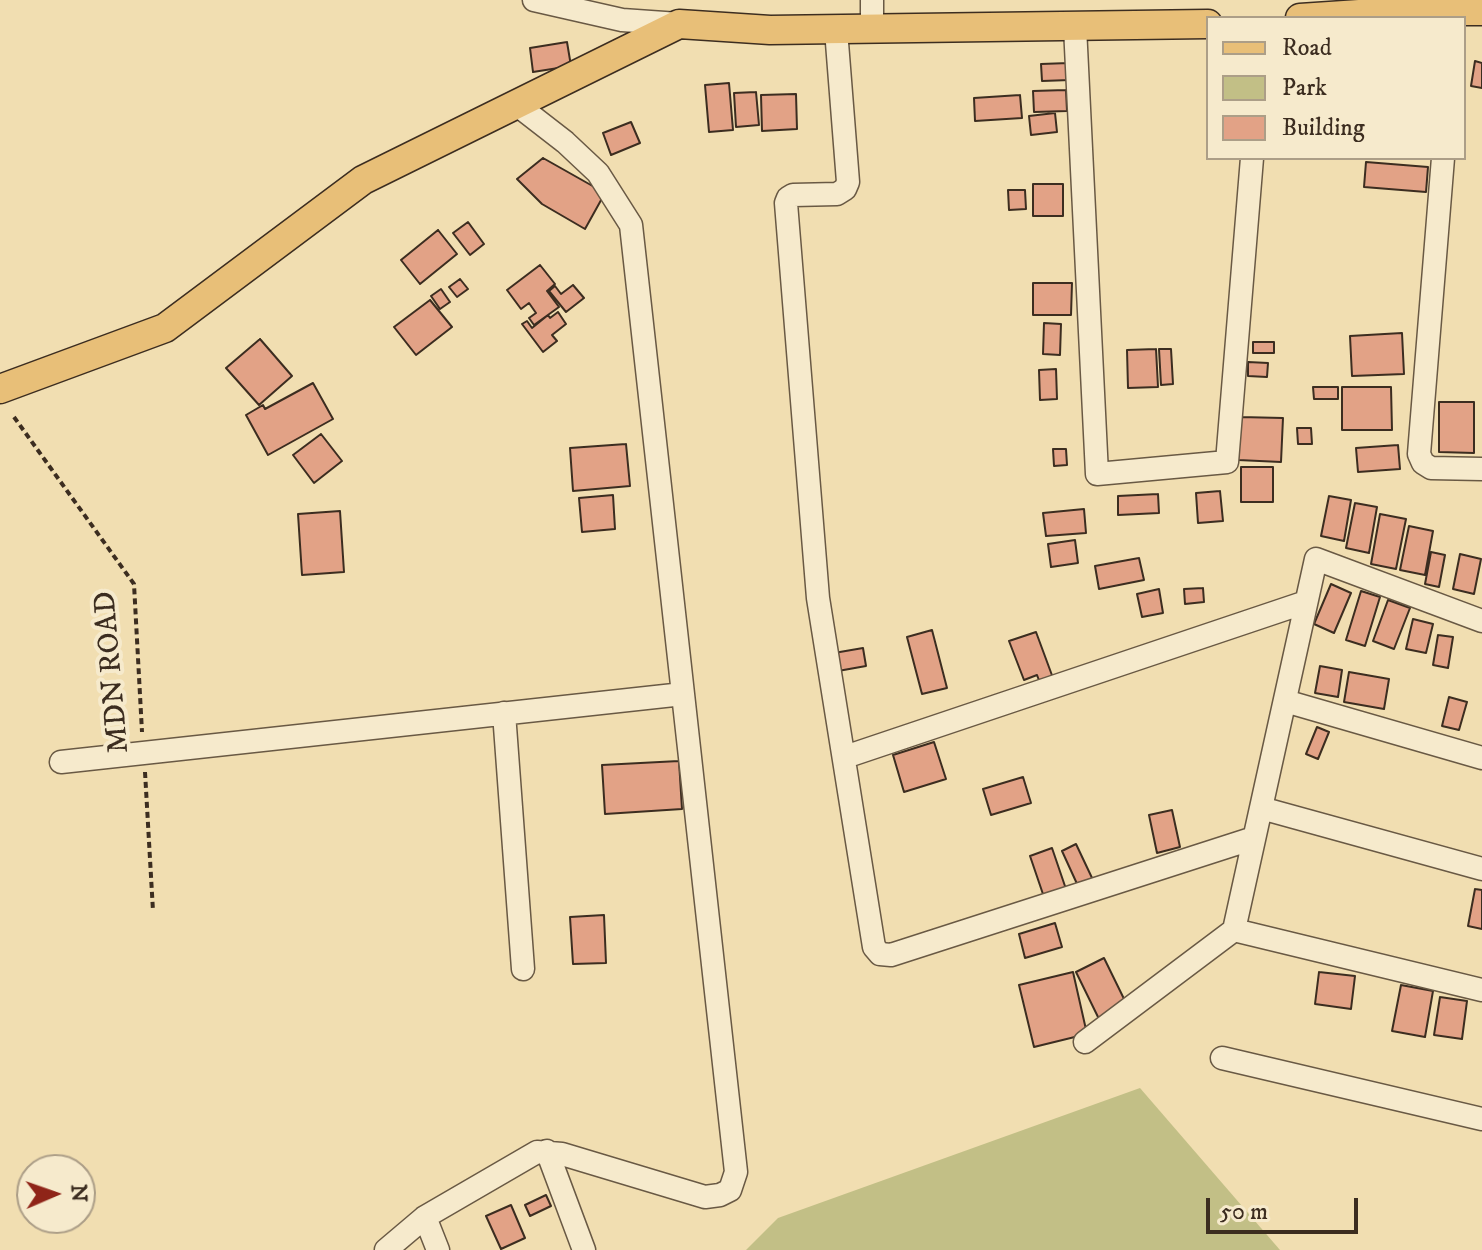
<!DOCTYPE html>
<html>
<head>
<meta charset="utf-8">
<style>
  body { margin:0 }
  #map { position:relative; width:1482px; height:1250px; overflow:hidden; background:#f1deb1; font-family:"IM FELL DW Pica",serif }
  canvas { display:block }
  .legend { position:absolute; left:1206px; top:16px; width:260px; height:144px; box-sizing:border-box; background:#f6eacc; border:2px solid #ac9e87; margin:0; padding:10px 14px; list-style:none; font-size:24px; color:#3c2d20 }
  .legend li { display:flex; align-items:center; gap:16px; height:40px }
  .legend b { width:40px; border:2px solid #ac9e87 }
  .north { position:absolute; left:16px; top:1154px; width:80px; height:80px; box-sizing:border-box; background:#f6eacc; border:2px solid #ac9e87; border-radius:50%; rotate:88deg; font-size:22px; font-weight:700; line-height:32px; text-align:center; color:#3c2d20 }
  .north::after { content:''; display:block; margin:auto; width:28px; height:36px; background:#8f2418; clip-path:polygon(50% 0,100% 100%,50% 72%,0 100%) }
  .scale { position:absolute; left:1206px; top:1198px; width:152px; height:36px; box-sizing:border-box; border:4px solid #3c2d20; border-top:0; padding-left:10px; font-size:24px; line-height:28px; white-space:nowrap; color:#3c2d20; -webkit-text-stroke:6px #f6eacc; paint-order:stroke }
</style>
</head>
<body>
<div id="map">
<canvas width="1482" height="1250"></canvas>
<ul class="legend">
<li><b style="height:10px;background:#e8bf78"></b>Road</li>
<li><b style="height:22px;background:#c2bf86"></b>Park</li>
<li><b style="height:22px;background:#e2a286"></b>Building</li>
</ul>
<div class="north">N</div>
<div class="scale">50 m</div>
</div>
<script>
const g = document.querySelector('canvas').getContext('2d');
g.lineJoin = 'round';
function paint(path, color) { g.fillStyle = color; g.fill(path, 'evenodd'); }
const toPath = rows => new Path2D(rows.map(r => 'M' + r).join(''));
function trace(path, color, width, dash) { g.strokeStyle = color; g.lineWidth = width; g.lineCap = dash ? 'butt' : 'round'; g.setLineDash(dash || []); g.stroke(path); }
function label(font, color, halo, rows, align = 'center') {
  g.font = font + ' "IM FELL DW Pica",serif'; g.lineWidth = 8; g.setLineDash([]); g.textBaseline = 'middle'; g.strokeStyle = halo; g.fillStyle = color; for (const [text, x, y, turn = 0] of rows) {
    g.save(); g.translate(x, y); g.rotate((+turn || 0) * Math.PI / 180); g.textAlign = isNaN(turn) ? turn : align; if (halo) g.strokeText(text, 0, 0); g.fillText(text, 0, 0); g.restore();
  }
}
paint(toPath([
  [1140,1088,1280,1250,746,1250,778,1218]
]), '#c2bf86');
const building = toPath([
  [567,42,571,66,533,72,530,48,567,42],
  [1475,61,1482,63,1482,88,1471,86,1475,61],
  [1069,63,1070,80,1042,81,1041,64,1069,63],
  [729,83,733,130,709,132,705,85,729,83],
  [1066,90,1067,111,1034,112,1033,91,1066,90],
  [756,92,759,125,736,127,734,93,756,92],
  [796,94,797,129,762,131,761,95,796,94],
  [1020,95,1022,118,975,121,974,98,1020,95],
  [1055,113,1057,132,1031,135,1029,116,1055,113],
  [631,122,640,143,611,155,603,133,631,122],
  [543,158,605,193,585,229,542,204,517,179,543,158],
  [1366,162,1428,167,1426,192,1364,187,1366,162],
  [1033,184,1063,184,1063,216,1033,216,1033,184],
  [1008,190,1025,190,1026,209,1009,210,1008,190],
  [468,222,484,244,470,255,453,233,468,222],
  [438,230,457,254,420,284,401,260,438,230],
  [540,265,555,284,547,291,559,307,534,325,529,318,536,313,529,303,521,309,507,290,540,265],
  [460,279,468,289,457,297,449,287,460,279],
  [1033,283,1072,283,1071,315,1033,315,1033,283],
  [573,285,584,298,566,312,549,291,555,286,561,294,573,285],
  [441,289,450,302,440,309,431,296,441,289],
  [430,300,452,327,416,355,394,327,430,300],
  [558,312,566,324,552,335,557,341,543,352,522,324,527,321,532,328,548,315,550,318,558,312],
  [1044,323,1061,324,1060,355,1043,354,1044,323],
  [1402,333,1404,374,1352,376,1350,336,1402,333],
  [260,339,292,376,259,405,226,368,260,339],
  [1253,342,1274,342,1274,353,1253,353,1253,342],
  [1156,349,1158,387,1128,388,1127,350,1156,349],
  [1159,349,1171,349,1173,384,1161,385,1159,349],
  [1248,362,1268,363,1267,377,1248,376,1248,362],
  [1056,369,1057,399,1040,400,1039,370,1056,369],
  [313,383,333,419,268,455,246,415,263,405,265,409,313,383],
  [1313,387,1338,387,1338,399,1314,399,1313,387],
  [1342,387,1391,387,1392,430,1342,430,1342,387],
  [1439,402,1474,402,1474,453,1439,452,1439,402],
  [1240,417,1283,418,1281,462,1238,460,1240,417],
  [1297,428,1311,428,1312,444,1298,444,1297,428],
  [321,434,342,461,314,483,293,455,321,434],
  [626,444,630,486,573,491,570,448,626,444],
  [1398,445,1400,469,1358,472,1356,448,1398,445],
  [1053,449,1066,449,1067,465,1054,466,1053,449],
  [1241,467,1273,467,1273,502,1241,502,1241,467],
  [1220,491,1223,521,1198,523,1196,493,1220,491],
  [1158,494,1159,513,1118,515,1118,496,1158,494],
  [613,495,615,529,582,532,579,498,613,495],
  [1329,496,1351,500,1344,541,1321,536,1329,496],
  [1355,503,1377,507,1369,553,1346,548,1355,503],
  [1084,509,1086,533,1046,536,1043,513,1084,509],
  [340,511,344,572,302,575,298,514,340,511],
  [1380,514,1406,519,1396,569,1371,564,1380,514],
  [1409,526,1433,531,1425,575,1400,570,1409,526],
  [1075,540,1078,563,1051,567,1048,544,1075,540],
  [1431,552,1445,555,1439,587,1425,584,1431,552],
  [1460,554,1481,559,1474,594,1453,589,1460,554],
  [1139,558,1144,580,1099,589,1095,566,1139,558],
  [1331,584,1351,593,1334,633,1314,624,1331,584],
  [1203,588,1204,602,1185,604,1184,589,1203,588],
  [1159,589,1163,613,1142,617,1137,594,1159,589],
  [1361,591,1380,597,1365,646,1346,640,1361,591],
  [1388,600,1410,608,1394,649,1373,641,1388,600],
  [1413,619,1433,624,1426,653,1406,649,1413,619],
  [932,630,947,688,922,694,907,637,932,630],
  [1036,632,1053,678,1040,683,1037,675,1024,680,1009,641,1036,632],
  [1438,635,1453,637,1448,668,1433,665,1438,635],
  [863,648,866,666,838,671,834,653,863,648],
  [1320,666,1342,670,1338,697,1315,693,1320,666],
  [1349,672,1389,679,1384,709,1344,702,1349,672],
  [1449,697,1467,702,1459,730,1442,726,1449,697],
  [1317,727,1329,732,1318,759,1306,754,1317,727],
  [934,742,946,779,904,792,893,755,934,742],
  [679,761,682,809,605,814,602,765,679,761],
  [1023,777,1031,803,991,815,983,789,1023,777],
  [1172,810,1180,847,1157,853,1149,815,1172,810],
  [1076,844,1093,880,1078,886,1062,851,1076,844],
  [1052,848,1067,892,1045,900,1030,856,1052,848],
  [1475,889,1482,890,1482,929,1468,926,1475,889],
  [604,915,606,963,573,964,570,917,604,915],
  [1055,923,1062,947,1025,958,1019,934,1055,923],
  [1104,958,1127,1005,1099,1019,1076,972,1104,958],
  [1073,972,1087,1034,1034,1047,1019,985,1073,972],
  [1319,972,1355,976,1351,1009,1315,1004,1319,972],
  [1401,985,1433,991,1425,1037,1392,1031,1401,985],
  [1440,997,1467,1001,1462,1039,1434,1035,1440,997],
  [546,1195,551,1206,530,1216,525,1205,546,1195],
  [511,1205,525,1238,501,1249,486,1216,511,1205]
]);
paint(building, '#e2a286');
trace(building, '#3c2d20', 2);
const minor = toPath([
  [534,0,622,20,679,24],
  [1075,27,1097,474,1227,462,1252,158],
  [836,30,848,182,845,189,837,194,793,195,788,198,786,203,818,598,874,947,880,954,891,955,1254,838],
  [872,30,872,0],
  [1443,158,1419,454,1423,463,1431,468,1482,469],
  [1482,621,1316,559,1234,930,1482,990],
  [1285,701,1482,758],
  [504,713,523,969],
  [845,757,1306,602],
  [61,762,683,694],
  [1261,808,1482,869],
  [1085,1042,1234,930],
  [1222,1058,1482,1119],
  [547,1151,584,1250],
  [425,1217,438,1250],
  [386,1250,425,1217,537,1152,562,1154,705,1197,720,1195,730,1190,736,1172,631,225,598,173,565,142,516,104]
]);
const major = toPath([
  [1300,18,1403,11,1482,11],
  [0,389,165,328,363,180,679,24,770,30,1208,24]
]);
trace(minor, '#695944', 25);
trace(major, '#3c2d20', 31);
trace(toPath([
  [14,417,134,584,142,732],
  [145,772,153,911]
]), '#3c2d20', 4, [6, 4]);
trace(minor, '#f6eacc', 22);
trace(major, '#e8bf78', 28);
label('30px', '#3c2d20', '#f6eacc', [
  ["MDN ROAD",114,672,-95]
]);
</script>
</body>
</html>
